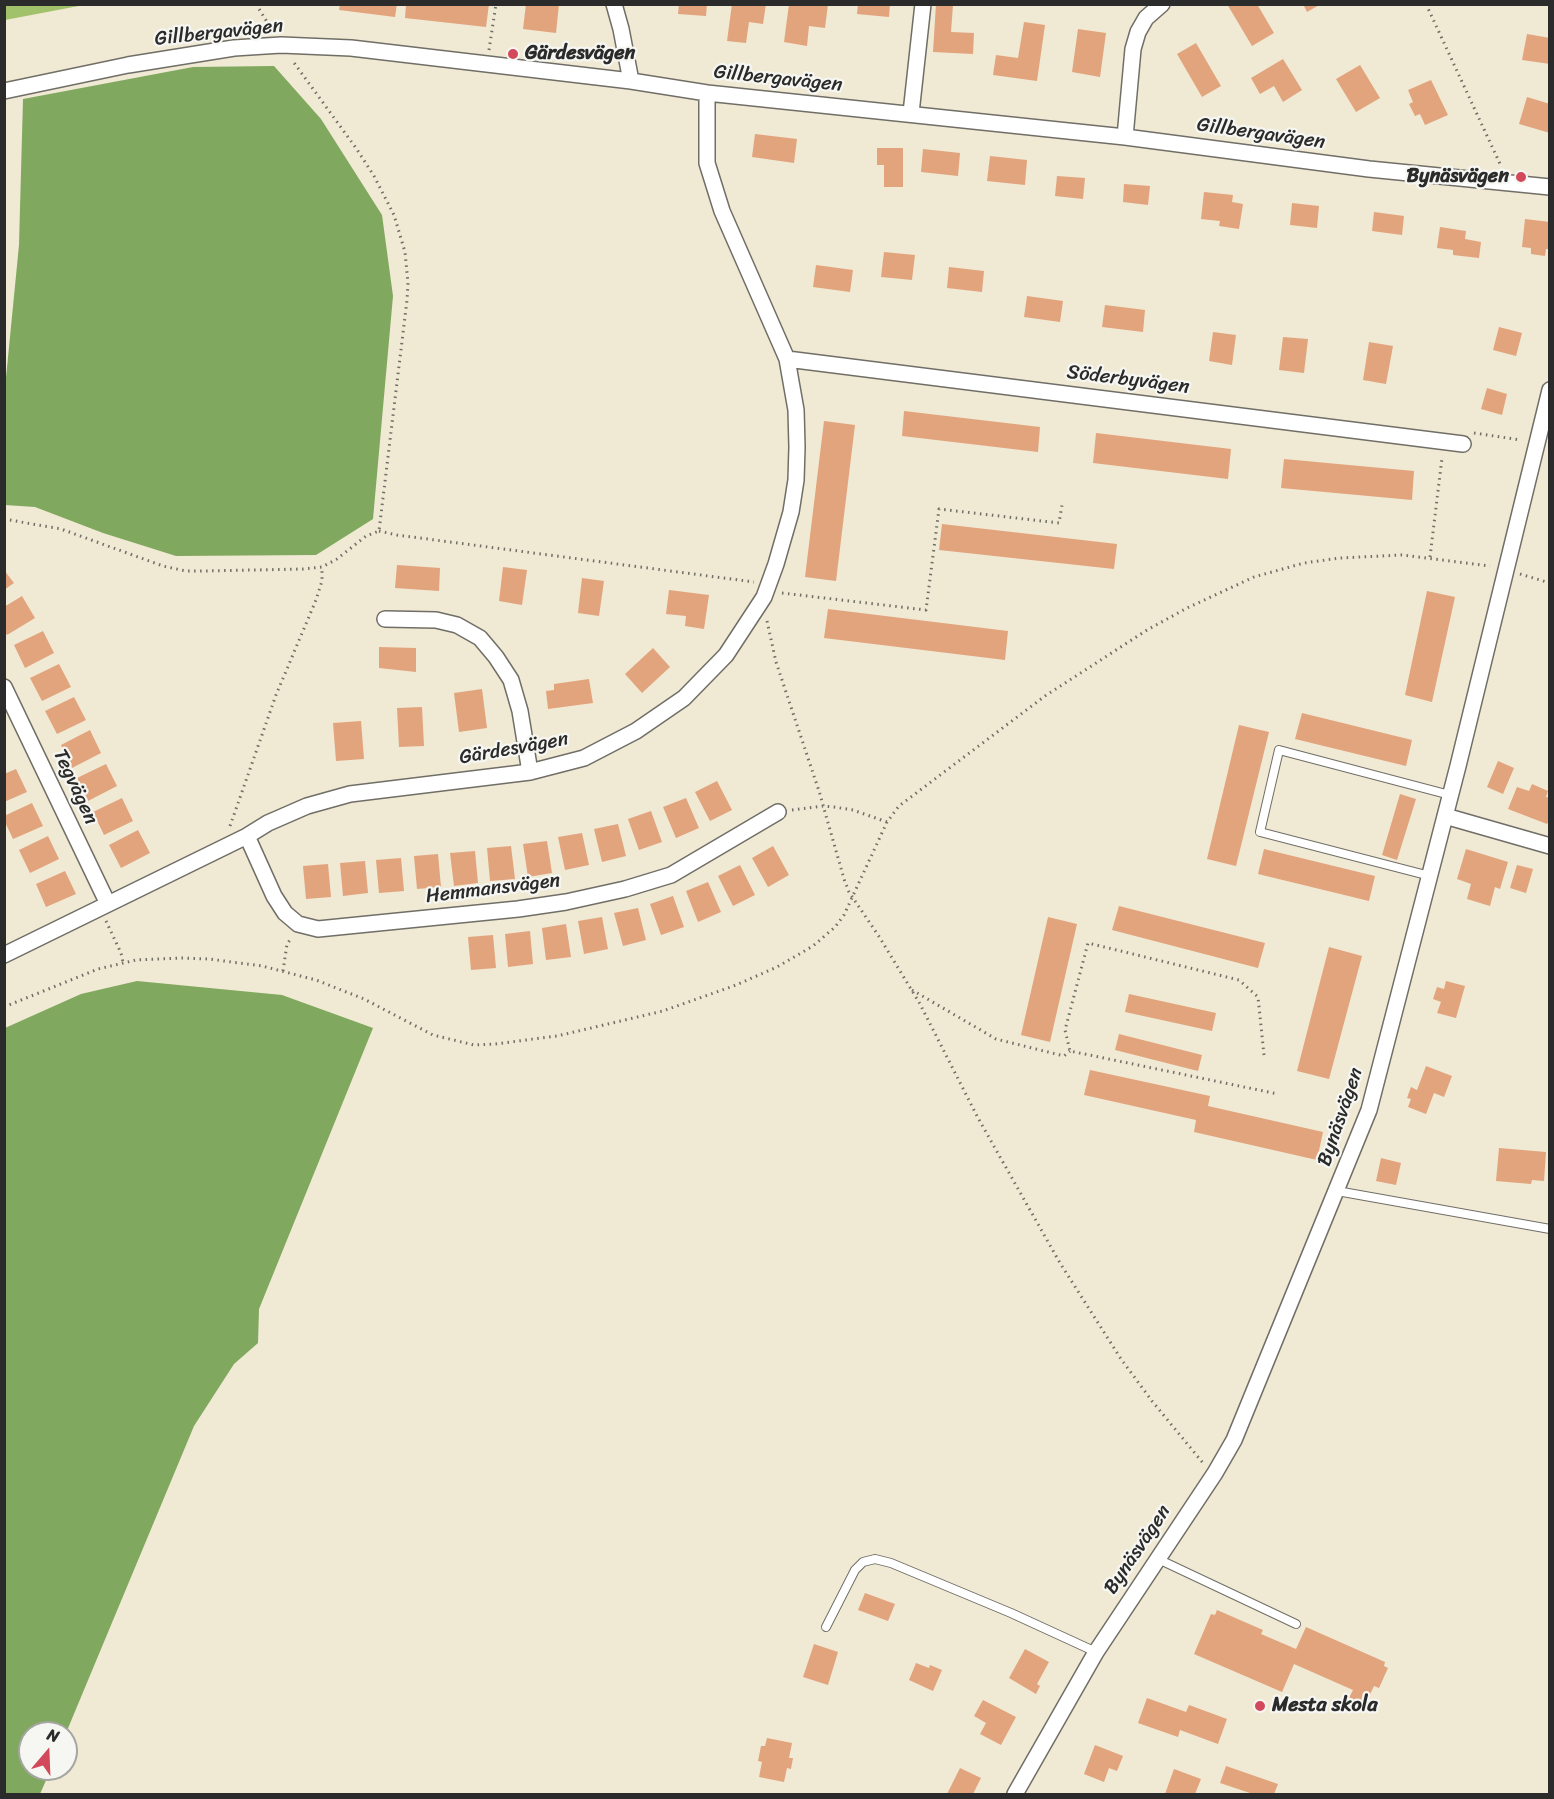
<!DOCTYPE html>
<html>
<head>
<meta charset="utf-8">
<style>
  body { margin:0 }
  #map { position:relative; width:1554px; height:1799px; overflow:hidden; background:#f0e9d4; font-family:Sriracha,sans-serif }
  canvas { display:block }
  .frame { position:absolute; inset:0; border:6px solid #2b2b2b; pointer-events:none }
  .north { position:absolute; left:18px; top:1721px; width:60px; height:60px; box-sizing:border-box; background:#f6f6f2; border:2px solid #a5a5a2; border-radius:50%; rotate:19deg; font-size:16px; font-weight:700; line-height:24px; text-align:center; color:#2b2b2b }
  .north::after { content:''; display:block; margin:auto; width:21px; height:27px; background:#d1495b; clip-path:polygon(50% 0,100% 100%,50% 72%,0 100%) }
</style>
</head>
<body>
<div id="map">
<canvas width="1554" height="1799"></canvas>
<div class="frame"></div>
<div class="north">N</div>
</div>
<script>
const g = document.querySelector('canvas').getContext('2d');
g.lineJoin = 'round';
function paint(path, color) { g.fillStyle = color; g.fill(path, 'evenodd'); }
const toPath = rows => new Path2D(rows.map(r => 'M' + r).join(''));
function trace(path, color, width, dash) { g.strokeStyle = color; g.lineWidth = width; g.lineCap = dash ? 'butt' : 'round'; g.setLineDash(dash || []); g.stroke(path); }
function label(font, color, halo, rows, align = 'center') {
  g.font = font + ' Sriracha,sans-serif'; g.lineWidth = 4.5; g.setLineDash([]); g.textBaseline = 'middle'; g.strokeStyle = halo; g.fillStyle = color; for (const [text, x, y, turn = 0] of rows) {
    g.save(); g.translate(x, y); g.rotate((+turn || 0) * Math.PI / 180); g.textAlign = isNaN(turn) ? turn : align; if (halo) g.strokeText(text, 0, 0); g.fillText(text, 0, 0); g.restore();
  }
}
paint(toPath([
  [5,4,84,4,84,5,5,20]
]), '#a1c26a');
paint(toPath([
  [274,66,321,119,382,215,393,296,373,519,316,555,176,556,103,533,35,507,5,505,4,398,19,245,23,99,193,67],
  [137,981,282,995,373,1028,259,1309,258,1343,234,1364,194,1426,66,1733,30,1733,30,1769,51,1769,40,1794,5,1794,5,1028,81,994]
]), '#80a85e');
paint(toPath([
  [340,4,397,4,395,17,339,10],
  [406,4,489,4,486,27,405,18],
  [526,4,559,4,556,33,523,29],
  [679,4,707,4,706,16,678,14],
  [732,4,766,4,763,24,749,22,746,43,727,41],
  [789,4,828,4,825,28,809,26,807,46,784,42],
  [858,4,890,4,889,17,857,14],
  [936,4,953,5,951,32,974,33,973,54,933,52],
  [1227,4,1257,4,1274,33,1252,46],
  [1303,4,1321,4,1307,12],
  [1024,22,1045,25,1037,81,993,75,996,55,1018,58],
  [1078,29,1106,33,1100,77,1072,72],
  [1527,34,1550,38,1550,64,1522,60],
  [1196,43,1221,86,1202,97,1177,54],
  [1283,59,1302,90,1283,102,1274,86,1260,94,1251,78],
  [1360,65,1380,98,1356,112,1336,79],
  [1431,80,1448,115,1425,125,1420,114,1415,116,1409,104,1413,102,1408,90],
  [1527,97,1550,104,1550,133,1519,124],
  [755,134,797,139,794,163,752,157],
  [877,148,903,148,903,187,884,187,884,165,877,165],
  [923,149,960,153,958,176,921,172],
  [990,156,1027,160,1025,185,987,181],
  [1057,176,1085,178,1083,199,1055,196],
  [1124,184,1150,186,1148,205,1123,202],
  [1204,192,1233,195,1232,202,1243,204,1239,229,1219,226,1220,221,1201,219],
  [1292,203,1319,206,1317,228,1290,225],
  [1374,212,1404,216,1402,235,1372,231],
  [1525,219,1550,222,1550,249,1546,249,1545,256,1531,254,1531,248,1522,247],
  [1440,227,1466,231,1465,239,1481,242,1479,258,1453,255,1453,250,1437,248],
  [884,252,915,255,912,280,881,277],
  [816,265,853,270,850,292,813,287],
  [949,267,984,271,982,292,947,288],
  [1027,296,1063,301,1060,322,1024,317],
  [1105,305,1145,310,1143,332,1102,327],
  [1499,327,1522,333,1516,356,1493,350],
  [1213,332,1236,335,1232,365,1209,361],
  [1283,337,1308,339,1304,373,1279,370],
  [1369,342,1393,346,1386,384,1363,380],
  [1487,388,1507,394,1502,415,1481,409],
  [904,411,1040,427,1038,452,902,436],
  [824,421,855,425,836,581,805,577],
  [1096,433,1231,449,1228,479,1093,463],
  [1284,459,1414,471,1412,500,1281,488],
  [942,524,1117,544,1114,569,939,550],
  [397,565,440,568,439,591,395,588],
  [503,567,527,570,522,605,499,601],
  [4,570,14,583,4,590],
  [582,578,604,581,599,616,578,613],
  [669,590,709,595,704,629,685,626,686,616,666,614],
  [1427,591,1455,597,1432,702,1405,695],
  [22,596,35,618,7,635,4,630,4,607],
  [828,609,1008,631,1005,660,824,638],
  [43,631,54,653,25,668,14,645],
  [379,647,416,648,416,672,379,668],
  [653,648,670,667,642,693,625,674],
  [59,664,71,687,42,701,30,678],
  [589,679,593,703,548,709,546,691,554,690,554,684],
  [482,689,487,728,459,732,454,693],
  [74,697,86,720,57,734,45,711],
  [422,707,424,746,399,747,397,708],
  [1302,713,1412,740,1406,766,1295,739],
  [361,721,364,759,336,761,333,723],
  [1239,725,1269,732,1236,866,1207,859],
  [90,730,101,753,72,768,61,745],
  [1498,761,1514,768,1503,794,1487,787],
  [106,764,117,786,88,801,77,778],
  [16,769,27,792,4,802,4,774],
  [717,781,732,810,710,821,695,792],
  [1532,784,1548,791,1546,797,1550,798,1550,819,1547,824,1508,809,1517,787,1529,791],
  [1400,794,1416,799,1397,860,1382,855],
  [122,798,133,821,104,835,93,812],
  [686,798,699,828,676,838,663,807],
  [32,803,43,826,13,839,4,820,4,816],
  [651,811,662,842,639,850,628,819],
  [618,824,626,856,602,862,594,829],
  [138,830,150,853,121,868,109,845],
  [582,833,589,865,565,870,558,837],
  [48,836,59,859,30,873,19,850],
  [547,841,552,873,528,877,523,844],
  [511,846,515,879,490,881,487,848],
  [773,846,789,875,768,887,752,858],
  [1264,849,1375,876,1369,901,1258,874],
  [1466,849,1508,862,1500,889,1495,887,1490,906,1467,899,1471,884,1457,879],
  [475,851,478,883,454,886,450,853],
  [438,854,441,887,417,889,414,856],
  [401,858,404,891,379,893,376,860],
  [365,861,368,893,343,896,340,863],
  [328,864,331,897,306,899,303,866],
  [740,865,755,895,733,906,718,876],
  [1517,865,1533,869,1526,893,1510,888],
  [65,871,76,894,46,907,36,884],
  [708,882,721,912,698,922,686,891],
  [673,896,684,927,661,935,650,904],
  [1119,906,1265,943,1258,968,1112,930],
  [638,908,646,940,623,946,614,913],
  [602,917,608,949,584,954,578,921],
  [1048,917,1077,924,1050,1042,1021,1035],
  [566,924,571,957,546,960,542,928],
  [530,931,533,964,508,967,505,934],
  [493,935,496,968,471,970,468,937],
  [1329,947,1362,956,1329,1079,1297,1071],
  [1446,981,1465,986,1456,1018,1437,1013,1441,1002,1433,999,1437,987,1444,989],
  [1129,994,1216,1013,1212,1031,1125,1012],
  [1119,1034,1202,1055,1198,1071,1115,1050],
  [1426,1066,1452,1076,1444,1097,1434,1093,1426,1114,1408,1107,1411,1099,1407,1098,1411,1087,1417,1090],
  [1090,1070,1210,1096,1208,1106,1323,1132,1317,1160,1194,1132,1196,1120,1084,1095],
  [1499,1148,1546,1152,1544,1181,1532,1180,1531,1184,1496,1181],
  [1381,1158,1401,1163,1396,1185,1376,1181],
  [865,1593,895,1604,888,1621,858,1610],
  [1217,1610,1263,1630,1261,1634,1296,1649,1306,1627,1385,1662,1384,1666,1388,1668,1379,1688,1374,1686,1363,1709,1347,1702,1353,1690,1294,1664,1282,1692,1194,1654,1211,1614,1215,1615],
  [814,1644,838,1652,828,1685,803,1677],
  [1025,1649,1049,1662,1037,1684,1040,1686,1036,1694,1009,1678],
  [916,1663,929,1668,930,1665,942,1670,933,1691,909,1680],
  [1147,1698,1186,1712,1189,1705,1227,1719,1218,1744,1180,1730,1178,1737,1138,1723],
  [983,1700,1016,1717,1001,1745,980,1734,986,1723,974,1716],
  [767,1738,792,1743,789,1758,793,1758,791,1769,787,1768,784,1782,759,1777,762,1762,758,1761,761,1746,765,1746],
  [1095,1745,1123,1756,1117,1771,1109,1768,1104,1782,1084,1774],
  [1226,1766,1278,1784,1274,1794,1253,1794,1220,1783],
  [960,1768,981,1778,973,1794,947,1794],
  [1174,1769,1201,1779,1195,1794,1165,1794]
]), '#e2a47d');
const service = toPath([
  [1430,876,1260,832,1279,750,1450,795],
  [1337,1191,1550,1229],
  [1158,1559,1296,1624],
  [826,1627,855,1570,863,1562,875,1559,891,1563,1011,1613,1096,1652]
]);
const minor = toPath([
  [614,4,621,29,631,81],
  [4,91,128,65,234,48,281,45,351,48,631,81,707,93,1125,137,1369,169,1550,187],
  [911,113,923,4],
  [1125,137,1133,49,1138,32,1146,18,1162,4],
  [787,359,1463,444],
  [385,619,436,620,457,625,480,638,496,657,511,680,520,711,530,772],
  [4,687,108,904],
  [1445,816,1550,846],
  [247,836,274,896,285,913,298,924,318,929,518,909,566,902,625,889,671,875,778,812],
  [4,955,247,836,268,823,307,806,350,794,530,772,584,758,636,731,684,698,726,655,764,597,776,564,791,512,796,480,797,447,796,410,787,359,722,211,707,163,707,93],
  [1015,1794,1096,1652,1215,1473,1234,1440,1369,1110,1458,766,1550,390]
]);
trace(service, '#706e66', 10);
trace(minor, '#706e66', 18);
trace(toPath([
  [256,4,272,30],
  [1426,4,1501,166],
  [489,50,496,4],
  [1474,433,1521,440],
  [4,519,61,529,163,566,186,571,205,571,303,569,322,567,337,559,366,536,379,531,407,300,408,283,405,252,394,215,374,176,356,148,292,60],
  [379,531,397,535,754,582],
  [1430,557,1442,458],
  [1520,574,1550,583],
  [782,593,926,610,939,509,1059,523,1062,505],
  [767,621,776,662,819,791,844,879,849,892,880,938,920,1004,978,1118,1060,1263,1121,1359,1152,1401,1203,1463],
  [792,810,823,806,834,807,853,810,887,822],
  [230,826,276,695,316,600,322,581,322,567],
  [106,921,121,953,123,962],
  [283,971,287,944,292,937],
  [912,990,996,1039,1064,1056,1070,1051],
  [4,1007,98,969,136,960,183,958,209,959,262,966,316,980,364,999,433,1035,474,1045,495,1044,557,1036,663,1011,736,985,777,967,813,946,835,927,844,915,887,822,899,806,1045,696,1147,630,1187,608,1254,577,1304,563,1340,558,1402,555,1490,566],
  [1264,1055,1258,997,1239,980,1088,943,1065,1030,1070,1051,1278,1094]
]), '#706e66', 3, [1.5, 4.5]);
trace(service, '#fff', 8);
trace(minor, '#fff', 15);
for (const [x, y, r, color] of [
  [513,54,6,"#d1495b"],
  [1521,177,6,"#d1495b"],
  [1260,1706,6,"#d1495b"]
]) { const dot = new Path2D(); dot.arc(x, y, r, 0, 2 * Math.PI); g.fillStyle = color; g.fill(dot); trace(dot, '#f6f6f2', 2); }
label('20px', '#2b2b2b', '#f6f6f2', [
  ["Gillbergavägen",219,33,-6],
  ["Gillbergavägen",778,79,6],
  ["Gillbergavägen",1261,134,8],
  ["Söderbyvägen",1128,380,7],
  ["Gärdesvägen",514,749,-10],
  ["Tegvägen",75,787,65],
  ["Hemmansvägen",493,889,-7],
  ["Bynäsvägen",1341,1117,-71],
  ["Bynäsvägen",1138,1550,-56]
]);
label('bold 20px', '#2b2b2b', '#f6f6f2', [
  ["Gärdesvägen",525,54],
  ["Bynäsvägen",1509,177,"right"],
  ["Mesta skola",1272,1706]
], 'left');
</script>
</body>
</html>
